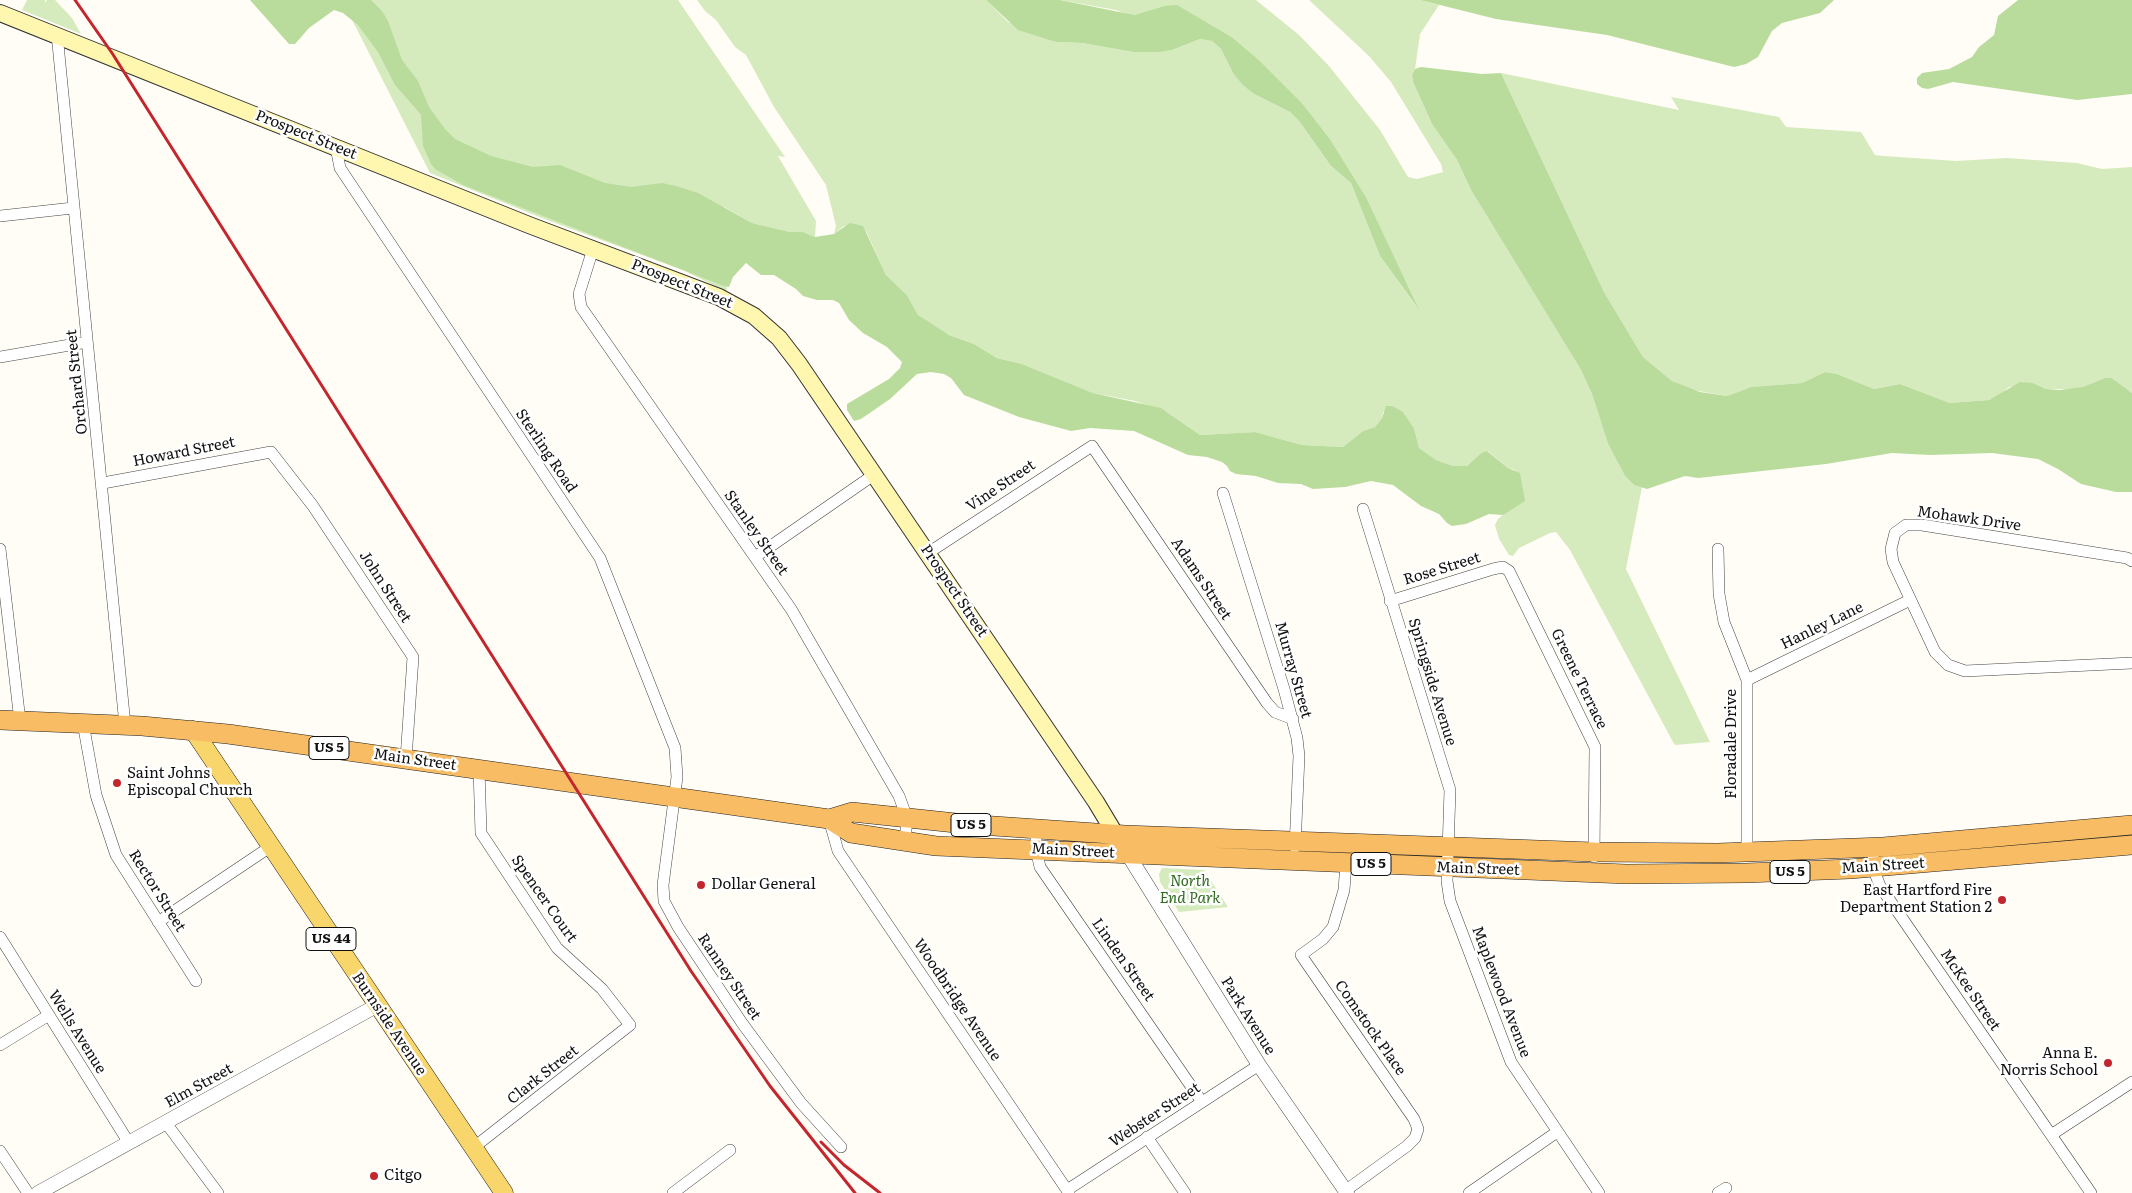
<!DOCTYPE html>
<html>
<head>
<meta charset="utf-8">
<style>
  body { margin:0 }
  canvas { display:block; background:#fffdf5 }
</style>
</head>
<body>
<canvas width="2132" height="1193"></canvas>
<script>
const g = document.querySelector('canvas').getContext('2d');
g.lineJoin = 'round';
function paint(path, color) { g.fillStyle = color; g.fill(path, 'evenodd'); }
const toPath = rows => new Path2D(rows.map(r => 'M' + r).join(''));
function trace(path, color, width, dash) { g.strokeStyle = color; g.lineWidth = width; g.lineCap = dash ? 'butt' : 'round'; g.setLineDash(dash || []); g.stroke(path); }
function label(font, color, halo, rows, align = 'center') {
  g.font = font + ' Literata,serif'; g.lineWidth = 5; g.setLineDash([]); g.textBaseline = 'middle'; g.strokeStyle = halo; g.fillStyle = color; for (const [text, x, y, turn = 0] of rows) {
    g.save(); g.translate(x, y); g.rotate((+turn || 0) * Math.PI / 180); g.textAlign = isNaN(turn) ? turn : align; if (halo) g.strokeText(text, 0, 0); g.fillText(text, 0, 0); g.restore();
  }
}
paint(toPath([
  [27,0,45,0,45,3,47,0,55,0,72,18,81,34,22,10],
  [342,0,678,0,785,157,778,156,816,221,815,237,803,232,790,232,752,223,724,207,727,292,683,270,547,220,430,173],
  [697,0,986,0,1008,22,1056,42,1082,43,1133,52,1172,50,1200,39,1212,41,1221,49,1233,73,1254,94,1290,112,1299,121,1331,166,1351,183,1380,256,1417,308,1366,197,1330,139,1302,103,1259,60,1233,38,1164,6,1134,15,1128,15,1116,10,1060,0,1256,0,1299,35,1329,66,1380,130,1408,177,1417,179,1443,172,1441,164,1391,82,1369,56,1309,0,1420,0,1439,5,1420,34,1415,69,1412,75,1413,82,1432,124,1457,160,1471,190,1581,370,1592,394,1608,444,1625,476,1634,485,1642,487,1626,569,1710,742,1675,745,1673,742,1570,550,1556,532,1550,533,1519,548,1513,556,1509,555,1499,539,1495,525,1498,519,1512,507,1524,501,1515,470,1508,468,1488,451,1481,453,1467,466,1453,466,1436,460,1419,448,1414,428,1403,412,1383,412,1382,418,1375,427,1363,431,1343,447,1302,445,1255,432,1200,435,1167,412,1135,401,1093,393,1022,364,997,358,974,344,949,335,935,327,918,315,907,295,886,275,866,231,844,226,834,234,836,226,826,185,774,107,746,55,735,47,716,20,705,11],
  [1501,73,1679,110,1671,97,1779,117,1786,127,1861,132,1875,155,1884,156,1956,161,2007,158,2077,163,2102,169,2132,167,2132,393,2112,378,2105,378,2076,389,2046,389,2033,383,2009,387,2000,395,1989,400,1950,403,1900,384,1874,389,1837,374,1825,372,1802,383,1751,387,1727,396,1687,389,1672,381,1643,357,1604,292],
  [1162,868,1204,870,1228,907,1179,912,1160,882,1159,874]
]), '#d5ebbd');
paint(toPath([
  [250,0,371,0,382,11,388,21,402,60,418,81,429,107,445,129,455,139,491,156,533,167,560,165,605,183,631,187,662,183,676,186,698,193,752,223,790,232,803,232,815,237,834,234,850,223,863,226,886,275,907,295,918,315,949,335,974,344,997,358,1022,364,1093,393,1161,408,1200,435,1255,432,1302,445,1343,447,1363,431,1375,427,1382,418,1386,406,1392,406,1403,412,1414,428,1419,448,1436,460,1453,466,1467,466,1481,453,1487,451,1508,468,1520,473,1525,501,1503,515,1489,514,1466,524,1452,526,1447,523,1439,514,1421,506,1393,485,1371,481,1345,487,1313,489,1301,484,1278,483,1256,476,1236,474,1230,471,1227,466,1222,462,1207,457,1188,455,1134,431,1090,428,1071,431,1019,417,964,395,951,378,944,374,931,372,917,374,890,399,861,419,854,421,847,410,847,404,889,379,900,368,902,362,887,347,863,333,849,320,839,303,833,300,817,300,803,296,796,289,774,275,761,275,746,263,733,277,729,287,724,286,463,185,435,169,431,164,423,146,421,115,417,110,395,85,378,52,358,25,343,13,334,10,309,28,295,44,289,44],
  [986,0,1060,0,1134,15,1164,6,1177,5,1233,38,1259,60,1302,103,1330,139,1366,197,1419,310,1380,256,1351,183,1331,166,1299,121,1290,112,1254,94,1243,85,1233,73,1221,49,1212,41,1200,39,1172,50,1159,52,1133,52,1082,43,1056,42,1018,30],
  [1420,0,1834,0,1820,13,1782,23,1772,31,1758,57,1746,64,1734,67,1607,35,1496,19],
  [2018,0,2132,0,2132,94,2077,100,1953,82,1928,89,1922,88,1917,84,1917,78,1922,73,1949,69,1972,57,1979,47,1994,35,1998,16],
  [1421,67,1482,74,1501,73,1604,292,1643,357,1672,381,1700,392,1727,396,1751,387,1802,383,1825,372,1837,374,1874,389,1900,384,1950,403,1989,400,2020,382,2033,383,2046,389,2060,390,2082,387,2105,378,2112,378,2132,393,2132,492,2116,492,2081,484,2058,469,2038,459,1992,453,1930,455,1892,453,1826,464,1698,478,1685,476,1647,489,1634,485,1625,476,1608,444,1592,394,1581,370,1471,190,1457,160,1432,124,1413,82,1412,75,1415,69]
]), '#b9dc9c');
const minor = toPath([
  [57,34,125,725],
  [336,147,340,168,600,558,675,748,677,777,663,885,664,901,678,927,742,1023,801,1103,841,1147],
  [0,216,73,208],
  [593,249,579,294,581,307,791,609,899,796,907,818,905,842],
  [0,357,87,342],
  [103,483,271,452,313,506,413,657,406,759],
  [1223,493,1284,689,1297,738,1299,756,1295,847],
  [1363,509,1450,790,1447,881,1450,901,1511,1062,1599,1193],
  [0,549,20,721],
  [1718,549,1719,594,1724,622,1747,680,1747,853],
  [928,553,1092,446,1267,703,1275,712,1293,719],
  [755,557,875,474],
  [2132,561,2127,558,1922,525,1906,525,1895,533,1891,549,1893,562,1935,652,1948,665,1965,671,2132,663],
  [1390,601,1493,569,1503,567,1509,571,1595,747,1594,857],
  [1747,680,1910,600],
  [83,723,96,795,116,855,196,981],
  [829,819,838,851,1069,1193],
  [1036,829,1036,849,1040,867,1202,1102],
  [1872,847,1875,873,1880,886,2091,1193],
  [158,922,270,847],
  [0,937,129,1143],
  [0,1045,49,1015],
  [166,1123,218,1193],
  [2051,1135,2132,1082],
  [1147,1137,1185,1193],
  [473,1148,630,1025,602,989,557,948,481,833,479,769],
  [0,1151,28,1193],
  [1067,1190,1259,1065],
  [1345,1191,1407,1146,1415,1138,1418,1129,1414,1119,1301,955,1323,939,1333,927,1344,890,1346,863],
  [673,1193,730,1150],
  [1469,1193,1557,1132],
  [1718,1193,1726,1188]
]);
const tertiary = toPath([
  [1127,853,1259,1065,1347,1193],
  [38,1193,376,1006]
]);
const secondary = toPath([
  [0,13,529,225,719,297,754,316,779,338,799,364,1096,802,1120,842]
]);
const primary = toPath([
  [193,730,504,1193]
]);
const trunk = toPath([
  [0,720,142,726,228,734,829,819,852,812,965,824,1125,835,1594,852,1718,853,1883,847,2132,825],
  [829,819,851,833,936,846,1626,874,1746,873,1850,869,2132,845]
]);
trace(minor, '#444', 12);
trace(tertiary, '#444', 15);
trace(secondary, '#333', 18);
trace(primary, '#222', 19);
trace(trunk, '#222', 20);
trace(minor, '#fff', 11);
trace(tertiary, '#fff', 14);
trace(secondary, '#fff6b0', 16);
trace(primary, '#f9d66b', 18);
trace(trunk, '#f7bc64', 19);
trace(toPath([
  [75,0,112,53,691,971,770,1086,855,1193],
  [821,1142,844,1165,880,1193]
]), '#c4262e', 3);
for (const [x, y, r, color] of [
  [117,783,5,"#c4262e"],
  [701,885,5,"#c4262e"],
  [2002,900,5,"#c4262e"],
  [2108,1063,5,"#c4262e"],
  [374,1176,5,"#c4262e"]
]) { const dot = new Path2D(); dot.arc(x, y, r, 0, 2 * Math.PI); g.fillStyle = color; g.fill(dot); trace(dot, '#fff', 2); }
for (const [x, y, w] of [
  [329,748,40],
  [971,825,40],
  [1371,864,40],
  [1790,872,40],
  [331,939,50]
]) { const box = new Path2D(); box.roundRect(x - w / 2, y - 11.5, w, 23, 4); g.fillStyle = '#fff'; g.fill(box); trace(box, '#111', 1); }
label('bold 14px', '#111', null, [
  ["US 5",329,748],
  ["US 5",971,825],
  ["US 5",1371,864],
  ["US 5",1790,872],
  ["US 44",331,939]
]);
label('15px', '#111', '#fff', [
  ["Prospect Street",306,135,22],
  ["Prospect Street",682,284,22],
  ["Orchard Street",77,382,-96],
  ["Sterling Road",546,451,56],
  ["Howard Street",184,452,-11],
  ["Vine Street",1001,486,-34],
  ["Mohawk Drive",1969,519,8],
  ["Stanley Street",756,533,55],
  ["Rose Street",1442,569,-17],
  ["Adams Street",1201,579,56],
  ["John Street",385,587,57],
  ["Prospect Street",954,591,56],
  ["Hanley Lane",1822,626,-26],
  ["Murray Street",1293,670,74],
  ["Greene Terrace",1579,679,64],
  ["Springside Avenue",1432,682,73],
  ["Floradale Drive",1732,744,-90],
  ["Main Street",415,760,8],
  ["Main Street",1073,851,3],
  ["Main Street",1883,866,-4],
  ["Main Street",1478,869,2],
  ["Rector Street",157,891,58],
  ["Spencer Court",544,899,55],
  ["Linden Street",1123,960,55],
  ["Ranney Street",729,977,56],
  ["McKee Street",1970,990,56],
  ["Maplewood Avenue",1501,992,69],
  ["Woodbridge Avenue",957,1000,56],
  ["Park Avenue",1248,1016,58],
  ["Burnside Avenue",389,1024,56],
  ["Comstock Place",1370,1028,55],
  ["Wells Avenue",77,1032,58],
  ["Clark Street",543,1075,-38],
  ["Elm Street",199,1086,-29],
  ["Webster Street",1155,1115,-33]
]);
label('15px', '#111', '#fff', [
  ["Saint Johns",127,774],
  ["Episcopal Church",127,791],
  ["Dollar General",711,885],
  ["East Hartford Fire",1992,891,"right"],
  ["Department Station 2",1992,908,"right"],
  ["Anna E.",2098,1054,"right"],
  ["Norris School",2098,1071,"right"],
  ["Citgo",384,1176]
], 'left');
label('italic 15px', '#2f6b1f', '#fff', [
  ["North",1190,882],
  ["End Park",1190,899]
]);
</script>
</body>
</html>
